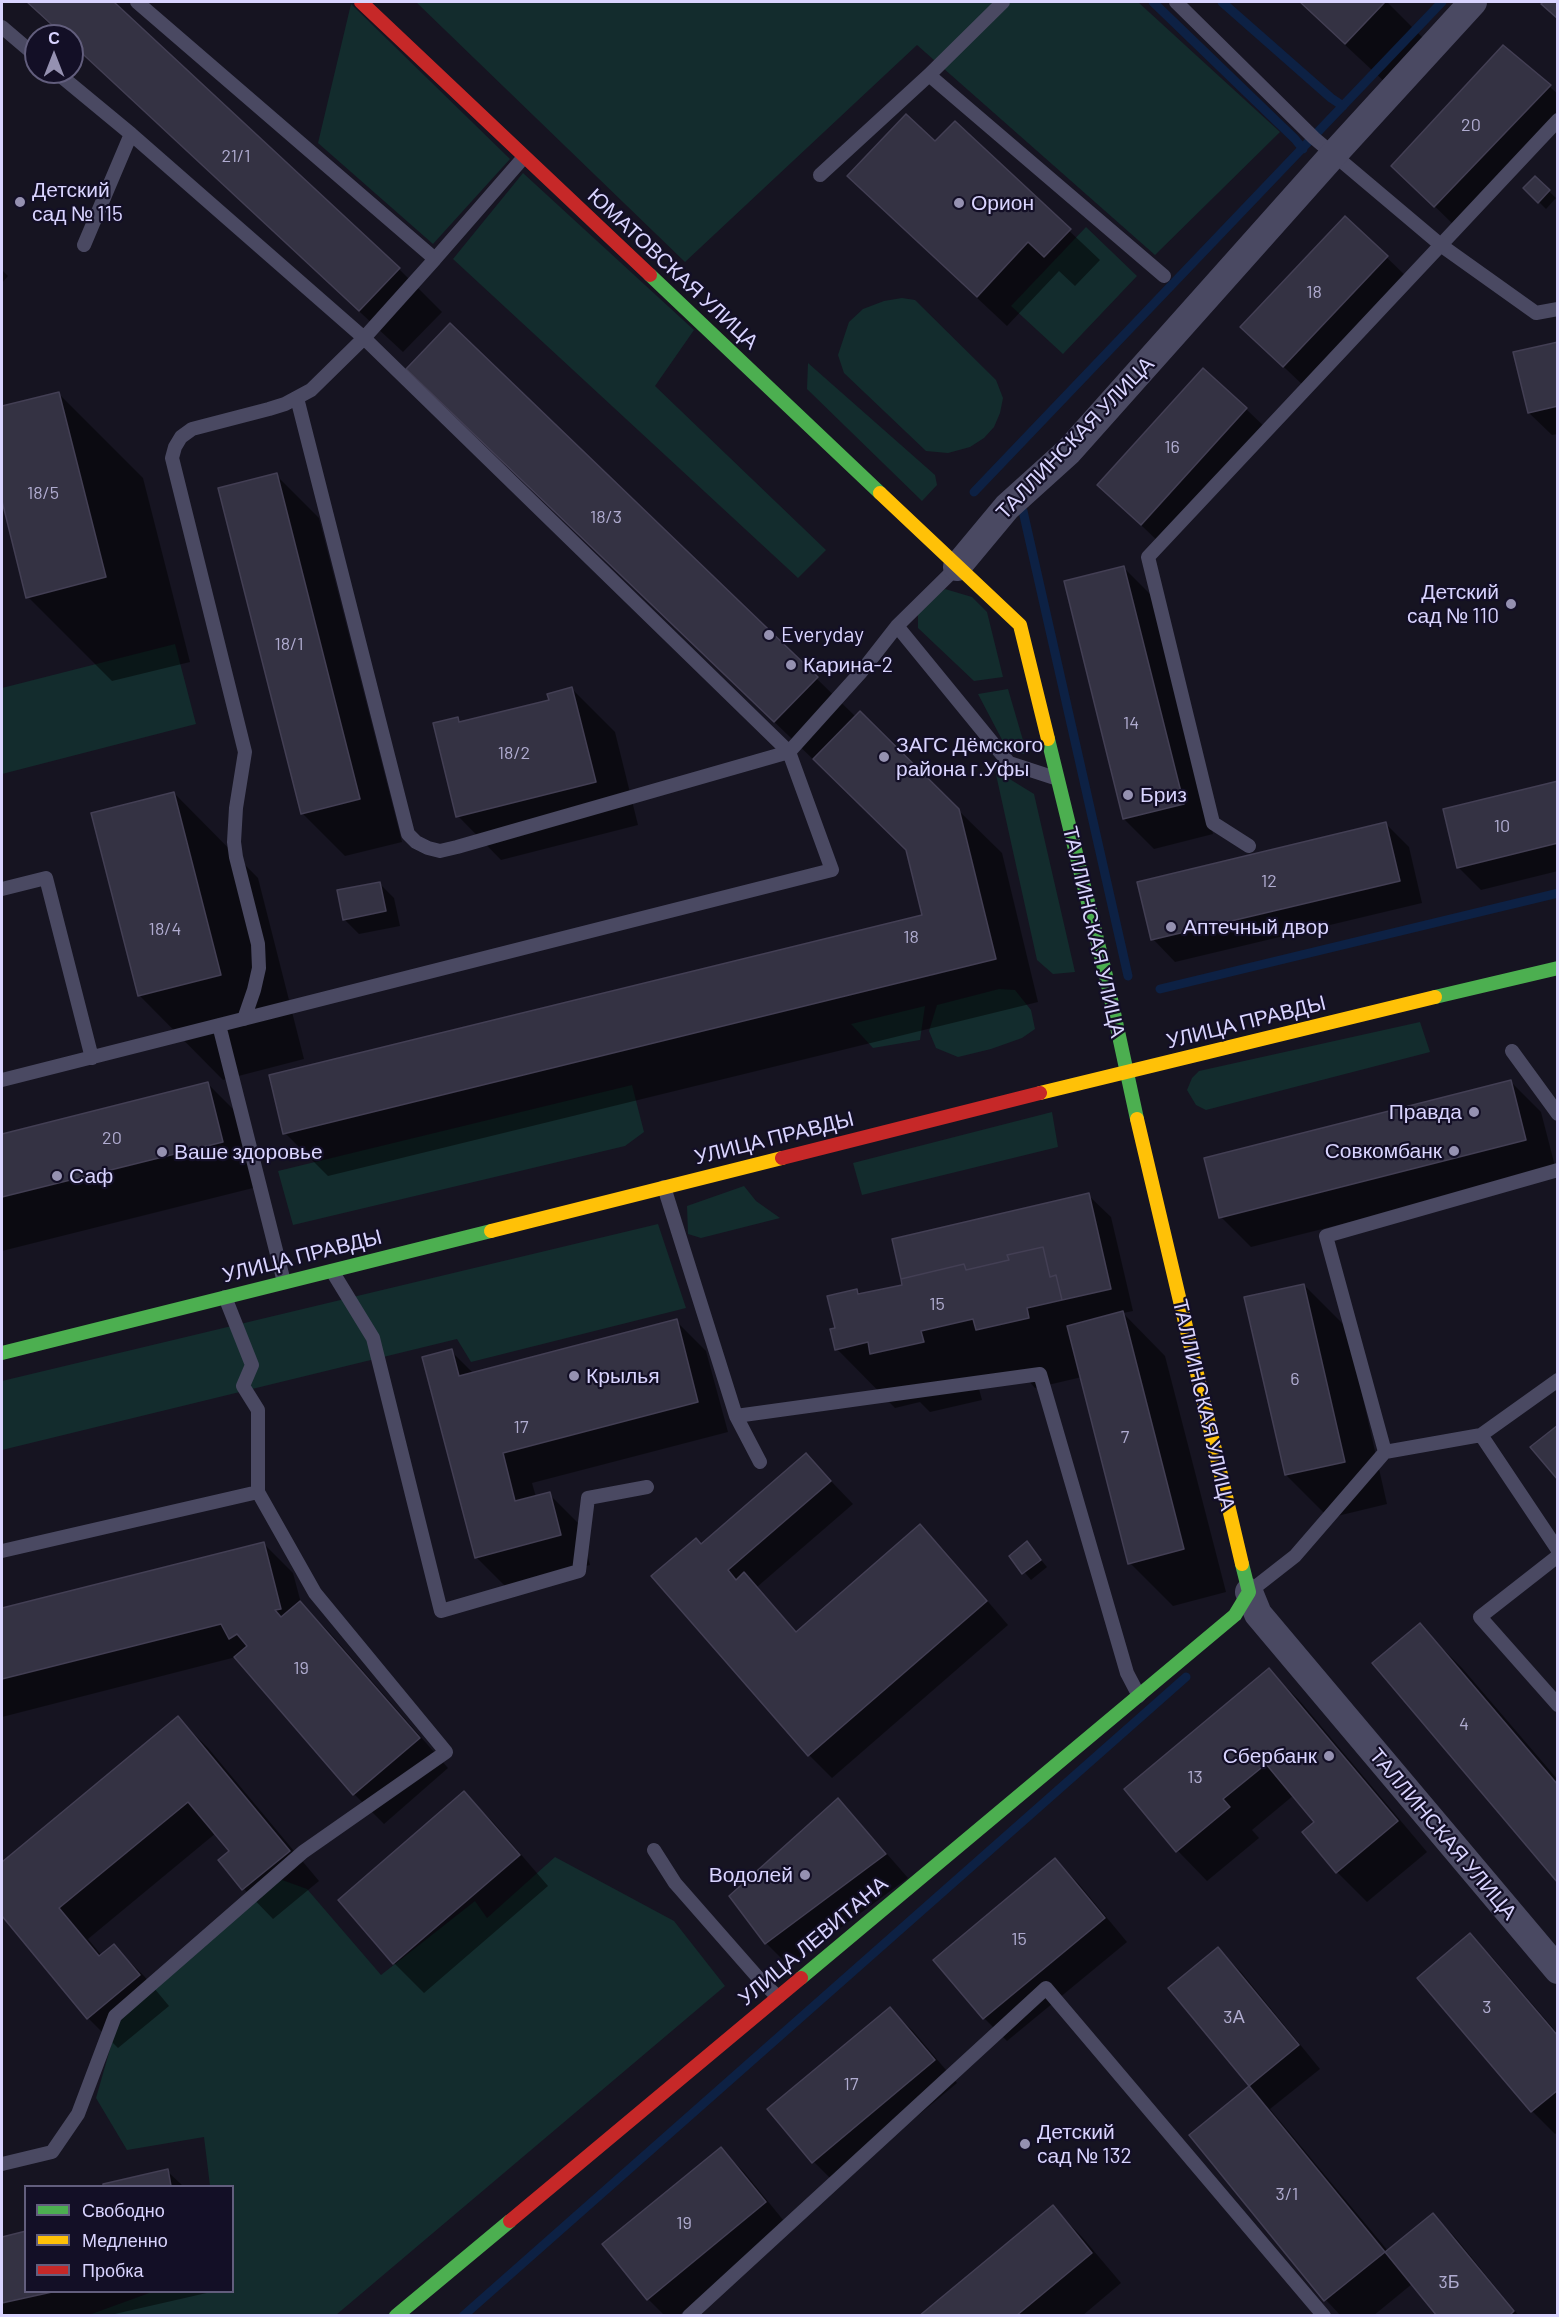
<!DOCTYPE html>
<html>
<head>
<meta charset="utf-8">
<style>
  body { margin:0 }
  #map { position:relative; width:1559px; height:2317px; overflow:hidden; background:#161421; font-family:Barlow,sans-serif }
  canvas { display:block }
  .frame { position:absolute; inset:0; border:3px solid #d9d4ff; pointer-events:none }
  .legend { position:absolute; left:24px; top:2185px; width:210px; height:108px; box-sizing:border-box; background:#130f26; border:2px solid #625e7d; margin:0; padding:8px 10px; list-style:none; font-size:18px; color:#d9d4ff }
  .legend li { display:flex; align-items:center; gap:12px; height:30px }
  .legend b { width:30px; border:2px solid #625e7d }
  .north { position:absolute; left:24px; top:24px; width:60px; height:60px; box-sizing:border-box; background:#130f26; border:2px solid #625e7d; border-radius:50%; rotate:0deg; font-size:16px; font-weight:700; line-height:24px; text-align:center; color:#d9d4ff }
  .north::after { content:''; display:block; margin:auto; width:21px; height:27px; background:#9591b1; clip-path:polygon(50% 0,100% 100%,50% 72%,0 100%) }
</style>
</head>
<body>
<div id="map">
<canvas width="1559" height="2317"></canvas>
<div class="frame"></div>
<ul class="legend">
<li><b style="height:8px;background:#4caf50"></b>Свободно</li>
<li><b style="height:8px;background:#ffc107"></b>Медленно</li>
<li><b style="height:8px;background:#c62828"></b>Пробка</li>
</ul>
<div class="north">С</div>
</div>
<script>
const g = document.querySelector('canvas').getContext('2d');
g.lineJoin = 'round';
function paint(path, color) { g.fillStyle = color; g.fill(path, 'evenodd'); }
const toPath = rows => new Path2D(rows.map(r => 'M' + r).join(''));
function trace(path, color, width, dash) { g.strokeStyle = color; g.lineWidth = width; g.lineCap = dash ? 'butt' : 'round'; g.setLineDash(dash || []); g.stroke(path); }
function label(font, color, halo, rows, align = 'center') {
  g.font = font + ' Barlow,sans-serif'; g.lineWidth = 4.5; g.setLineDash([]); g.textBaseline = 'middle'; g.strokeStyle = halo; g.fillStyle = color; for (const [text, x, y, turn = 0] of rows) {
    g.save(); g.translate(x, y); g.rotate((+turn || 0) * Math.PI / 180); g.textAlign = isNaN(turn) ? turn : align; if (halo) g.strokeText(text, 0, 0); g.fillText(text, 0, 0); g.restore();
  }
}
paint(toPath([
  [416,2,1138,2,1280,132,1155,255,917,45,685,262],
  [351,4,510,159,433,244,318,143],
  [523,173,694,330,655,386,826,550,798,578,453,259],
  [1086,227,1137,276,1063,354,1011,306],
  [902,298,915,300,996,380,1003,398,1000,413,994,427,984,438,970,447,948,453,926,451,844,373,838,355,849,322,863,309,884,301],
  [808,363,935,475,937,485,922,501,807,389],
  [945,589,972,597,987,612,1003,677,974,681,918,628,918,609],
  [175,644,196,724,2,774,2,688],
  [1008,689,1027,754,1009,753,978,694],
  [995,770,1034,794,1075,972,1053,974,1037,960],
  [999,989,1015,990,1031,1010,1035,1029,1022,1038,991,1049,958,1057,936,1048,929,1031,937,1005],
  [925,1006,920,1040,873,1048,851,1024],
  [1420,1022,1430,1052,1206,1110,1196,1105,1187,1090,1192,1078,1199,1071],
  [632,1085,644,1132,625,1146,293,1225,278,1171],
  [1052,1112,1058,1147,862,1195,853,1163],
  [744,1186,756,1201,780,1218,701,1238,688,1234,687,1206],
  [658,1224,686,1308,471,1362,457,1339,2,1450,2,1381],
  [555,1857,674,1921,725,1986,336,2315,86,2316,152,2292,232,2292,232,2186,210,2186,204,2137,127,2150,96,2098,124,2000,271,1876,307,1889,381,1975,475,1901,487,1918]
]), '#132c2d');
paint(toPath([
  [26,2,111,2,399,269,442,312,403,352,72,45,72,36,62,36],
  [1299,2,1387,2,1429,44,1389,86],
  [1503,47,1558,94,1558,124,1458,229,1416,188],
  [955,123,1100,260,1075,286,1059,271,1007,326,879,206],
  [1535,178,1556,198,1546,209,1525,188],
  [1346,218,1410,280,1307,389,1265,349],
  [2,270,8,276,2,283],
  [1558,343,1558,434,1552,435,1529,413],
  [408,369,816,678,856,717,958,810,1002,853,1038,1002,328,1176,285,1133,924,916,907,851,819,763,818,764],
  [58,393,143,478,190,662,112,681,28,597,2,495,2,408],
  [1246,409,1269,431,1164,547,1099,485],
  [276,475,319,518,402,842,345,856,302,813],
  [1124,568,1154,598,1213,834,1154,849,1124,819],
  [572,689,615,732,638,825,501,860,458,816,457,719,462,723,550,701],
  [1558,783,1558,871,1481,890,1458,867],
  [174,793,258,878,304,1059,223,1080,139,995],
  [1386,824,1409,847,1422,903,1175,962,1153,939],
  [379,883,394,898,400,926,359,934,344,919],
  [1511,1082,1541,1112,1556,1170,1251,1247,1221,1217],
  [208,1084,251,1127,265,1185,2,1251,2,1135],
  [1088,1195,1111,1217,1133,1311,1123,1313,1165,1356,1226,1592,1173,1606,1130,1563,1082,1377,1035,1388,1026,1378,979,1389,982,1400,930,1412,920,1402,895,1408,837,1349,836,1329,857,1290,862,1295,904,1286],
  [1304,1285,1347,1328,1387,1504,1329,1518,1286,1475],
  [676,1321,706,1351,728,1432,532,1483,536,1497,549,1494,579,1524,590,1565,506,1587,476,1557,451,1351,474,1374],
  [806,1455,853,1504,757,1587,797,1632,920,1526,943,1549,1008,1625,832,1778,809,1755,653,1576,701,1546],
  [263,1543,293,1573,301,1603,330,1633,448,1768,384,1824,354,1794,236,1657,2,1717,2,1610],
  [1027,1543,1047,1567,1031,1580,1011,1556],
  [1419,1625,1462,1668,1558,1780,1558,1880],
  [1269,1670,1299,1700,1427,1852,1367,1902,1337,1872,1316,1822,1294,1795,1252,1830,1259,1838,1207,1881,1178,1851],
  [178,1718,208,1748,319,1881,273,1919,244,1889,220,1861,231,1851,216,1833,88,1939,102,1956,114,1946,144,1976,169,2006,118,2048,88,2018,2,1914,2,1864],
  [464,1793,494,1823,548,1886,424,1993,394,1963],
  [838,1800,860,1823,908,1878,789,1966,766,1943],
  [1055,1860,1078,1883,1127,1942,1007,2041,984,2018,935,1960],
  [1470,1936,1493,1958,1558,2034,1558,2132,1555,2134,1532,2111,1419,1978],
  [1218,1949,1241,1972,1320,2069,1270,2109,1388,2251,1433,2215,1455,2237,1519,2316,1439,2316,1412,2284,1373,2316,1341,2316,1326,2300,1191,2136,1251,2086,1171,1988],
  [890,2009,913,2031,957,2083,836,2184,814,2162],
  [721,2149,744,2172,788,2226,678,2316,665,2316,648,2299],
  [167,2171,183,2186,105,2186,104,2185],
  [1053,2207,1082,2237,1121,2283,1082,2316,922,2316],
  [26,2233,26,2292,211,2292,106,2316,2,2316,2,2238]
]), '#0007');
trace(toPath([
  [1153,2,1295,139,1303,149],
  [1222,2,1331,98,1343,106],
  [974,492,1442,2],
  [1023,511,1128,976],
  [1160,989,1558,893],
  [463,2316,1186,1677]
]), '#0d2144', 9);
const building = toPath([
  [27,2,114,2,400,268,359,311,72,44,72,36,64,36,27,2],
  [1300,2,1385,2,1345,44,1300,2],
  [1543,2,1558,2,1558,19,1541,4,1543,2],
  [1503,45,1551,85,1434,207,1391,166,1503,45],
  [906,114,935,141,955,121,1071,229,1044,257,1028,242,977,297,847,176,906,114],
  [1535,176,1550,190,1538,203,1523,188,1535,176],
  [1345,216,1388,256,1283,367,1240,327,1345,216],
  [450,323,818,677,774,722,406,369,450,323],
  [1558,342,1558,406,1528,413,1513,352,1558,342],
  [1203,368,1247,408,1141,525,1097,485,1203,368],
  [59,392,106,577,26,598,2,501,2,406,59,392],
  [277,473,360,799,301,814,218,488,277,473],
  [1124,566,1184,804,1123,819,1064,581,1124,566],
  [572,687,596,782,456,817,433,723,458,717,459,722,549,700,547,694,572,687],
  [860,711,959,809,996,959,283,1134,269,1075,922,915,906,850,813,759,860,711],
  [1558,781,1558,843,1457,868,1443,809,1558,781],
  [174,792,221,975,138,996,91,813,174,792],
  [1386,822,1400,881,1151,940,1137,882,1386,822],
  [380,882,386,911,343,920,337,890,380,882],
  [1511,1080,1526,1140,1219,1218,1204,1158,1511,1080],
  [208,1082,223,1142,2,1197,2,1134,208,1082],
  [1089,1193,1111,1289,1062,1300,1056,1275,1050,1277,1043,1247,1007,1255,1009,1260,966,1270,964,1264,901,1279,892,1239,1089,1193],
  [1043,1247,1050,1277,1056,1275,1062,1300,1027,1308,1029,1318,976,1330,973,1319,921,1331,924,1342,870,1354,868,1342,835,1350,830,1329,835,1328,827,1296,857,1289,858,1294,902,1285,901,1279,964,1264,966,1270,1009,1260,1007,1255,1043,1247],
  [1304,1284,1345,1462,1285,1475,1244,1297,1304,1284],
  [1123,1311,1184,1549,1128,1564,1067,1326,1123,1311],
  [677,1319,698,1402,503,1453,515,1501,550,1492,561,1535,475,1558,422,1357,452,1349,459,1376,677,1319],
  [1558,1425,1558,1480,1530,1447,1558,1425],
  [806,1453,831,1481,728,1570,736,1580,744,1572,796,1632,920,1524,987,1601,808,1756,651,1576,696,1538,701,1544,806,1453],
  [1027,1541,1041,1560,1022,1574,1009,1556,1027,1541],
  [264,1542,281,1609,275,1610,281,1617,300,1601,420,1738,353,1795,234,1657,247,1646,237,1634,229,1639,221,1624,2,1679,2,1608,264,1542],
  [1420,1623,1558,1785,1558,1883,1372,1663,1420,1623],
  [1269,1668,1398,1821,1336,1873,1302,1832,1314,1822,1266,1764,1223,1799,1230,1807,1176,1852,1124,1789,1269,1668],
  [178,1716,290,1851,242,1890,218,1860,229,1851,188,1802,59,1908,99,1956,114,1944,140,1975,87,2019,2,1916,2,1862,178,1716],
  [464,1791,520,1855,393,1964,338,1900,464,1791],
  [838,1798,886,1854,765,1944,729,1896,838,1798],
  [1055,1858,1105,1918,983,2019,933,1960,1055,1858],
  [1470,1933,1558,2036,1558,2090,1531,2112,1417,1978,1470,1933],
  [1218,1947,1299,2045,1249,2086,1168,1988,1218,1947],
  [890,2007,935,2060,812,2163,767,2109,890,2007],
  [1249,2086,1385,2252,1324,2301,1189,2135,1249,2086],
  [721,2147,766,2202,647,2300,602,2244,721,2147],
  [168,2169,171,2186,103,2186,103,2184,168,2169],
  [1053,2205,1092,2253,1016,2316,919,2316,1053,2205],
  [1433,2213,1514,2311,1509,2316,1437,2316,1385,2252,1433,2213],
  [26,2231,26,2292,52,2292,2,2303,2,2237,26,2231]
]);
paint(building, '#343243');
trace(building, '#433f54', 1.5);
trace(toPath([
  [137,2,435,259,524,157],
  [1176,2,1314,138,1442,246,1536,313,1558,309],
  [2,27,36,56],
  [929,75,1164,276],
  [820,175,929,75,1003,2],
  [84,245,131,134],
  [297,398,408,834,416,842,428,848,440,851,457,847,789,752,861,672,897,626,957,567],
  [897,626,1009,763,1055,778],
  [1249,846,1213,823,1148,557,1558,120],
  [2,889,46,878,92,1058],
  [244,1019,254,990,259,968,258,944,236,857,234,842,236,808,245,752,172,458,175,447,181,437,192,429,269,409,285,404,311,390,364,338,435,259],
  [219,1025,284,1282],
  [1512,1051,1558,1114],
  [2,1080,832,870,789,752,364,338,131,134,56,72],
  [664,1187,736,1416,760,1462],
  [332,1271,373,1338,441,1611,579,1571,588,1498,647,1487],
  [736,1416,1040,1374,1127,1673,1139,1696],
  [1481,1435,1558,1550],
  [1385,1452,1326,1236,1558,1170],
  [2,1551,258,1492,258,1410,243,1386,252,1365,225,1297],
  [1558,1556,1480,1617,1558,1705],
  [1249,1592,1295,1556,1385,1452,1481,1435,1558,1380],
  [654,1850,675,1883,761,1981,778,1997],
  [2,2164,52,2152,78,2114,115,2016,303,1852,446,1752,315,1593,258,1492],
  [689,2316,1046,1988,1324,2316]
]), '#4a4962', 14);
trace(toPath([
  [957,567,1007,507,1069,451,1333,155,1473,2],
  [1249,1592,1258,1614,1558,1970]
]), '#4a4962', 28);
trace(toPath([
  [650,275,880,493],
  [1048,739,1106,976,1137,1119],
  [1435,997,1558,968],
  [2,1353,491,1231],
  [801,1978,1235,1615,1249,1592,1242,1564],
  [396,2316,510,2221]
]), '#4caf50', 14);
trace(toPath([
  [880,493,1020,625,1048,739],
  [1040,1093,1435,997],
  [1137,1119,1242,1564],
  [491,1231,782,1158]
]), '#ffc107', 14);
trace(toPath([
  [361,2,650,275],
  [782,1158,1040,1093],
  [510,2221,801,1978]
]), '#c62828', 14);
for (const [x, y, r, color] of [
  [20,202,6,"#9591b1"],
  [959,203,6,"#9591b1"],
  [1511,604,6,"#9591b1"],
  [769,635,6,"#9591b1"],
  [791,665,6,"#9591b1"],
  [884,757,6,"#9591b1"],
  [1128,795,6,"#9591b1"],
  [1171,927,6,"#9591b1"],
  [1474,1112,6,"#9591b1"],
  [1454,1151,6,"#9591b1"],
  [162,1152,6,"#9591b1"],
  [57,1176,6,"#9591b1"],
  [574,1376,6,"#9591b1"],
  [1329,1756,6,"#9591b1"],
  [805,1875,6,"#9591b1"],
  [1025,2144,6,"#9591b1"]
]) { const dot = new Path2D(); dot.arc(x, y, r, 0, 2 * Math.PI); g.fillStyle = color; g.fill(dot); trace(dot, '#130f26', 2); }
label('18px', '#b0acd0', null, [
  ["20",1471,125],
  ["21/1",236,156],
  ["18",1314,292],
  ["16",1172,447],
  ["18/5",43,493],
  ["18/3",606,517],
  ["18/1",289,644],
  ["14",1131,723],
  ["18/2",514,753],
  ["10",1502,826],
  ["12",1269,881],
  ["18/4",165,929],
  ["18",911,937],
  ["20",112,1138],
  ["15",937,1304],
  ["6",1295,1379],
  ["17",521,1427],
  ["7",1125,1437],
  ["19",301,1668],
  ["4",1464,1724],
  ["13",1195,1777],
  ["15",1019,1939],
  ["3",1487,2007],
  ["3А",1234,2017],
  ["17",851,2084],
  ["3/1",1287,2194],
  ["19",684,2223],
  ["3Б",1449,2282]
]);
label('21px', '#d9d4ff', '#130f26', [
  ["Детский",32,190],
  ["сад № 115",32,214],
  ["Орион",971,203],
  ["Детский",1499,592,"right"],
  ["сад № 110",1499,616,"right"],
  ["Everyday",781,635],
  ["Карина-2",803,665],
  ["ЗАГС Дёмского",896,745],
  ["района г.Уфы",896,769],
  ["Бриз",1140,795],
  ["Аптечный двор",1183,927],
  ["Правда",1462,1112,"right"],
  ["Совкомбанк",1442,1151,"right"],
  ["Ваше здоровье",174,1152],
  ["Саф",69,1176],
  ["Крылья",586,1376],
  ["Сбербанк",1317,1756,"right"],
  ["Водолей",793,1875,"right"],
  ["Детский",1037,2132],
  ["сад № 132",1037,2156]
], 'left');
label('21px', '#d9d4ff', '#130f26', [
  ["ЮМАТОВСКАЯ УЛИЦА",673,269,43],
  ["ТАЛЛИНСКАЯ УЛИЦА",1075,438,-46],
  ["ТАЛЛИНСКАЯ УЛИЦА",1094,932,77],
  ["УЛИЦА ПРАВДЫ",1246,1022,-14],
  ["УЛИЦА ПРАВДЫ",774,1138,-14],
  ["УЛИЦА ПРАВДЫ",302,1256,-14],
  ["ТАЛЛИНСКАЯ УЛИЦА",1204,1405,77],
  ["ТАЛЛИНСКАЯ УЛИЦА",1443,1834,50],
  ["УЛИЦА ЛЕВИТАНА",813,1941,-40]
]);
</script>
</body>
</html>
